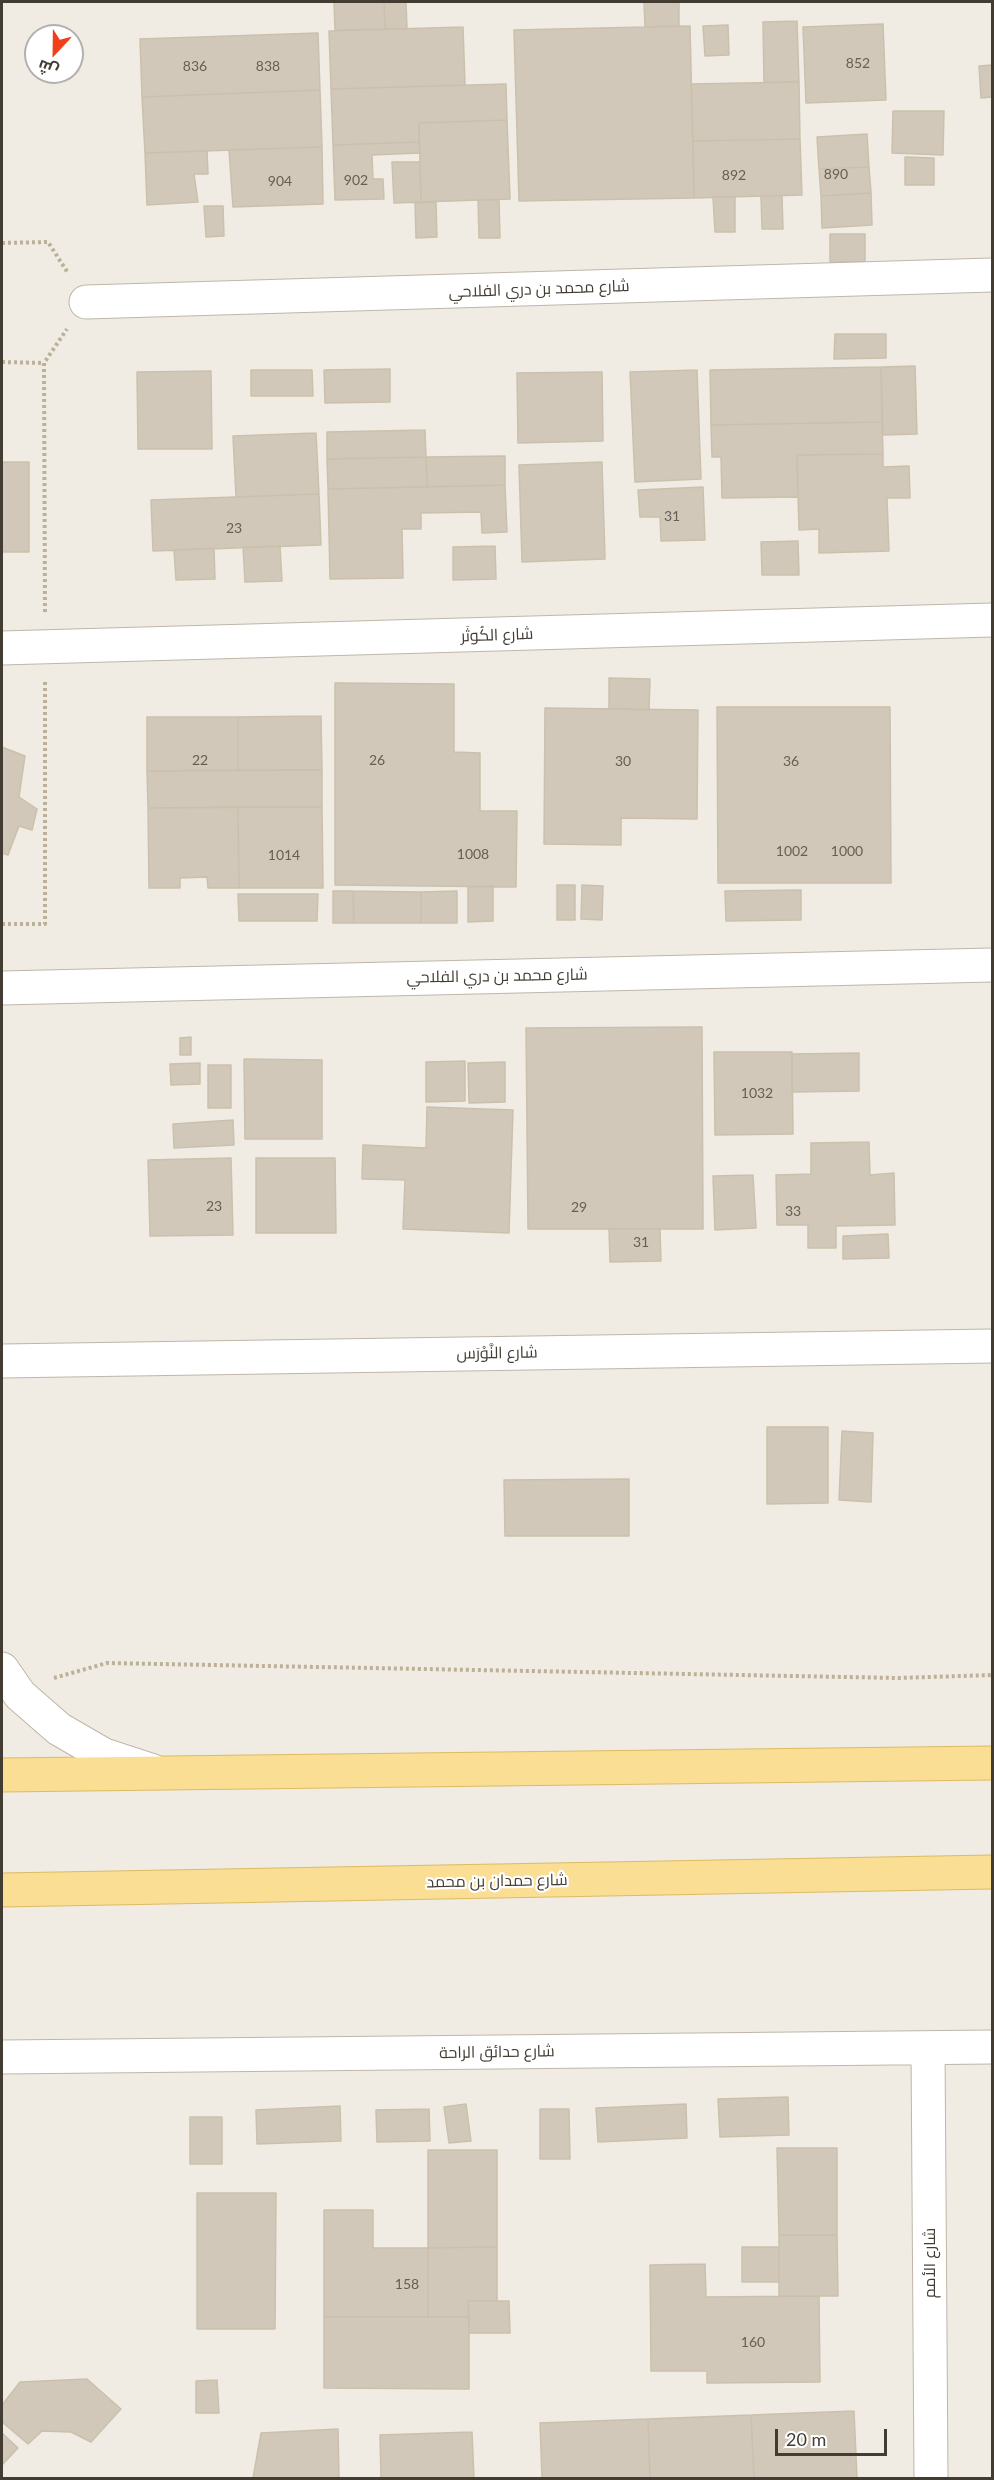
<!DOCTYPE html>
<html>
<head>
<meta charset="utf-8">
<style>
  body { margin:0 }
  #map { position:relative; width:994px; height:2480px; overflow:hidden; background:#f0ece3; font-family:Lato,Cairo,sans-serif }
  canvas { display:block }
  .frame { position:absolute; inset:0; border:3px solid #423c33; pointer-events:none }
  .north { position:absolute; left:24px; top:24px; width:60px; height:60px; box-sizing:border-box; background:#fff; border:2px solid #b3b1ad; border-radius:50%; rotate:202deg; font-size:16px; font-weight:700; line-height:24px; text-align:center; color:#423c33 }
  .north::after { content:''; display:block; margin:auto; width:21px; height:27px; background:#ef401b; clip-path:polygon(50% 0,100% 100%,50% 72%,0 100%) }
  .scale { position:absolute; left:775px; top:2429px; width:112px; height:27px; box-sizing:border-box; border:3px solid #423c33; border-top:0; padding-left:8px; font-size:18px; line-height:21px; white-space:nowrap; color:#423c33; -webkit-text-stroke:4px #fff; paint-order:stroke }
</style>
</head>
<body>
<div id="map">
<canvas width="994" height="2480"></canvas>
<div class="frame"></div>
<div class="north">ش</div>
<div class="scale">20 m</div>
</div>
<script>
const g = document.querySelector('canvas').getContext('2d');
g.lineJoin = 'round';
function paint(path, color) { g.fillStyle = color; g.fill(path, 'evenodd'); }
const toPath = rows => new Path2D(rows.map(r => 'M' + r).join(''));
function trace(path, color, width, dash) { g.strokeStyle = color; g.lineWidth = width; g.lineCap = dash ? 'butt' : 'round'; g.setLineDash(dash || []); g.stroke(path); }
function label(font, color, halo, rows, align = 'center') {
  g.font = font + ' Lato,Cairo,sans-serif'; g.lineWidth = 4.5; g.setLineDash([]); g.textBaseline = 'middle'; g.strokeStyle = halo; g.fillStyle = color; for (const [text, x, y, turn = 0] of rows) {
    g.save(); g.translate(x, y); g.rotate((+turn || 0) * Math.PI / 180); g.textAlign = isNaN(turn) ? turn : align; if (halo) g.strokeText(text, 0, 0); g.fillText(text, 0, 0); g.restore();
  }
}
const building = toPath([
  [334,2,384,2,385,29,335,30,334,2],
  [384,2,406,2,407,29,385,29,384,2],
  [644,2,679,2,679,26,645,27,644,2],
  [797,21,799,82,764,82,763,22,797,21],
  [883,24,886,100,806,103,803,27,883,24],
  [728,25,729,55,705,56,703,26,728,25],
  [690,26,694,198,519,201,514,30,690,26],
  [463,27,465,85,331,89,329,31,463,27],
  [318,33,320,90,142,97,140,39,318,33],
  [992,65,992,97,981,98,979,66,992,65],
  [799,82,800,139,693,141,691,84,799,82],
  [506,84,507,120,419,123,419,142,333,145,331,89,506,84],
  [320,90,322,147,145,153,142,97,320,90],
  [893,111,944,111,943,155,892,153,893,111],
  [507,120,510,199,421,202,419,123,507,120],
  [867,134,869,167,819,169,817,137,867,134],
  [800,139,802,195,694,198,693,141,800,139],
  [419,142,420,153,372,155,373,179,383,179,384,199,335,200,333,145,419,142],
  [322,147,323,204,233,207,229,150,322,147],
  [207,151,208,174,194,174,198,202,147,205,145,153,207,151],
  [905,157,934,158,934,185,905,185,905,157],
  [392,162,420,162,421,202,394,203,392,162],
  [869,167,871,193,821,196,819,169,869,167],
  [871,193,872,225,822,228,821,196,871,193],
  [761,196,782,196,783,229,762,229,761,196],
  [713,197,735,197,735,232,715,232,713,197],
  [478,200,499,200,500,238,479,238,478,200],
  [436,202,437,237,416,238,415,203,436,202],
  [204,206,223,206,224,236,206,237,204,206],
  [830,234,865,234,865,262,830,262,830,234],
  [835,334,886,334,886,358,834,359,835,334],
  [915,366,917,434,883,435,881,367,915,366],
  [881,367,882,422,711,425,710,370,881,367],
  [390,369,390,402,325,403,324,370,390,369],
  [251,370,312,370,313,396,251,396,251,370],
  [697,370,701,479,635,482,630,372,697,370],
  [211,371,212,449,138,449,137,372,211,371],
  [602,372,603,441,518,443,517,373,602,372],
  [882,422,883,454,797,455,798,497,722,498,721,457,712,457,711,425,882,422],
  [425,430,426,457,327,459,327,432,425,430],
  [316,433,319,494,236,497,233,436,316,433],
  [883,454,883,467,909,466,910,498,887,498,889,551,819,553,819,529,799,530,797,455,883,454],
  [505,456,505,485,427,487,426,457,505,456],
  [426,457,427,487,328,489,327,459,426,457],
  [2,462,29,462,29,552,2,552,2,462],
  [602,462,605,559,522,562,519,465,602,462],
  [505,485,507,532,482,533,481,512,421,513,421,529,402,529,403,578,330,579,328,489,505,485],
  [703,487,705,540,661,541,660,517,640,517,638,490,703,487],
  [319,494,321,545,153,551,151,500,319,494],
  [798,541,799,575,762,575,761,542,798,541],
  [280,546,282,581,245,582,243,547,280,546],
  [495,546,496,579,453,580,453,547,495,546],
  [214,548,215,579,176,580,174,550,214,548],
  [609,678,650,679,649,710,609,709,609,678],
  [335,683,454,684,454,752,480,753,480,811,517,811,516,887,335,885,335,683],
  [717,707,890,707,891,883,718,883,717,707],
  [545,708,698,710,697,819,621,818,621,845,544,844,545,708],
  [321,716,322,770,238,770,238,717,321,716],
  [147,717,238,717,238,770,147,771,147,717],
  [2,747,25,756,19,797,37,809,32,830,19,826,8,855,2,853,2,747],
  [322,770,322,807,148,808,147,771,322,770],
  [238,807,322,807,323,888,239,888,238,807],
  [238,807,239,888,208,888,207,877,180,878,180,888,149,888,148,808,238,807],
  [557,885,575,885,575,920,557,920,557,885],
  [582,885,603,886,602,920,581,919,582,885],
  [493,886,493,921,468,922,468,887,493,886],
  [801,890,801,920,726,921,725,891,801,890],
  [333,891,353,891,354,923,333,923,333,891],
  [353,891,421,892,421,923,354,923,353,891],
  [457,891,457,923,421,923,421,892,457,891],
  [238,894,318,894,317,921,239,921,238,894],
  [702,1027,703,1229,528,1229,526,1028,702,1027],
  [191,1037,191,1055,180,1055,180,1038,191,1037],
  [714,1052,792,1052,793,1134,715,1135,714,1052],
  [859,1053,859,1091,792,1092,792,1054,859,1053],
  [244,1059,322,1060,322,1139,245,1139,244,1059],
  [465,1061,465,1101,426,1102,426,1062,465,1061],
  [505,1062,505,1102,469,1103,468,1063,505,1062],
  [200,1063,200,1084,171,1085,170,1064,200,1063],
  [208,1065,231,1065,231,1108,208,1108,208,1065],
  [427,1107,513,1110,509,1233,403,1229,405,1180,362,1179,363,1145,426,1148,427,1107],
  [233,1120,234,1145,174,1148,173,1124,233,1120],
  [869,1142,870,1175,894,1173,895,1225,836,1226,836,1248,808,1248,808,1225,777,1225,776,1175,811,1174,811,1143,869,1142],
  [231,1158,233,1235,150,1236,148,1160,231,1158],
  [256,1158,335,1158,336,1233,256,1233,256,1158],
  [753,1175,756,1228,715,1230,713,1176,753,1175],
  [609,1229,660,1229,661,1261,610,1262,609,1229],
  [888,1234,889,1258,843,1259,843,1236,888,1234],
  [767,1427,828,1427,828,1503,767,1504,767,1427],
  [842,1431,873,1433,871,1502,839,1500,842,1431],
  [629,1479,629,1536,505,1536,504,1480,629,1479],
  [788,2097,789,2135,720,2137,718,2099,788,2097],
  [466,2104,471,2141,449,2143,444,2107,466,2104],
  [686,2104,687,2138,598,2142,596,2108,686,2104],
  [340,2106,341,2141,257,2144,256,2110,340,2106],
  [429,2109,430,2141,377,2142,376,2110,429,2109],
  [540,2109,569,2109,570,2159,540,2159,540,2109],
  [190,2117,222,2117,222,2164,190,2164,190,2117],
  [777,2148,837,2148,837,2235,779,2235,777,2148],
  [428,2150,497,2150,497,2247,428,2248,428,2150],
  [197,2193,276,2193,275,2329,197,2329,197,2193],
  [324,2210,373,2210,373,2248,428,2248,428,2317,324,2317,324,2210],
  [779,2235,837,2235,838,2296,779,2296,779,2235],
  [497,2247,497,2301,468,2301,469,2317,428,2317,428,2248,497,2247],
  [742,2247,779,2247,779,2282,742,2282,742,2247],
  [705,2264,706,2297,819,2296,820,2382,707,2383,707,2371,651,2371,650,2265,705,2264],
  [468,2301,509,2301,510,2333,469,2333,468,2301],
  [324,2317,469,2317,469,2389,324,2388,324,2317],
  [87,2379,121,2409,91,2442,71,2432,42,2431,28,2444,2,2422,2,2405,20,2382,87,2379],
  [217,2380,219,2413,196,2413,196,2381,217,2380],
  [854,2411,857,2478,754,2478,751,2415,854,2411],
  [751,2415,754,2478,650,2478,648,2419,751,2415],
  [648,2419,650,2478,542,2478,540,2423,648,2419],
  [338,2429,339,2478,253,2478,261,2433,338,2429],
  [472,2432,474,2478,381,2478,380,2435,472,2432],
  [2,2433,18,2448,2,2465,2,2433]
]);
paint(building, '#d1c8b9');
trace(building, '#cbc0ac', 1.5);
const minor = toPath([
  [86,302,992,275],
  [2,648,992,620],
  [2,988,992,965],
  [2,1361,992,1346],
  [2,1669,20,1695,59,1729,104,1755,153,1771],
  [928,2048,931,2478],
  [2,2057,992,2047]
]);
const primary = toPath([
  [2,1775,992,1763],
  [2,1890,992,1872]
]);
trace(minor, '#beb7a9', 35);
trace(primary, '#dcbb64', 35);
trace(toPath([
  [2,243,48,242,68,273],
  [2,362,44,363],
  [45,612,44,363,67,329],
  [2,924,45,924,45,682],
  [54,1678,107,1663,898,1678,992,1675]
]), '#bcb098', 4, [3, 3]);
trace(minor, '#fff', 33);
trace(primary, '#f9de93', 33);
label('14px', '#665f54', null, [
  ["852",858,63],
  ["836",195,66],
  ["838",268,66],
  ["890",836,174],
  ["892",734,175],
  ["902",356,180],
  ["904",280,181],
  ["31",672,516],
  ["23",234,528],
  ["22",200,760],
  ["26",377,760],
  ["30",623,761],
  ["36",791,761],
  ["1002",792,851],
  ["1000",847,851],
  ["1008",473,854],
  ["1014",284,855],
  ["1032",757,1093],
  ["23",214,1206],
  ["29",579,1207],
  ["33",793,1211],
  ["31",641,1242],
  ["158",407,2284],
  ["160",753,2342]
]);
label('16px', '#423c33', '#fff', [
  ["شارع محمد بن دري الفلاحي",539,289,-2],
  ["شارع الكُوثَر",497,635,-2],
  ["شارع محمد بن دري الفلاحي",497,976,-1],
  ["شارع النَّوْرَس",497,1353,-1],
  ["شارع حمدان بن محمد",497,1881,-1],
  ["شارع حدائق الراحة",497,2052,-1],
  ["شارع الأمم",930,2263,-90]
]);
</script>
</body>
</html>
